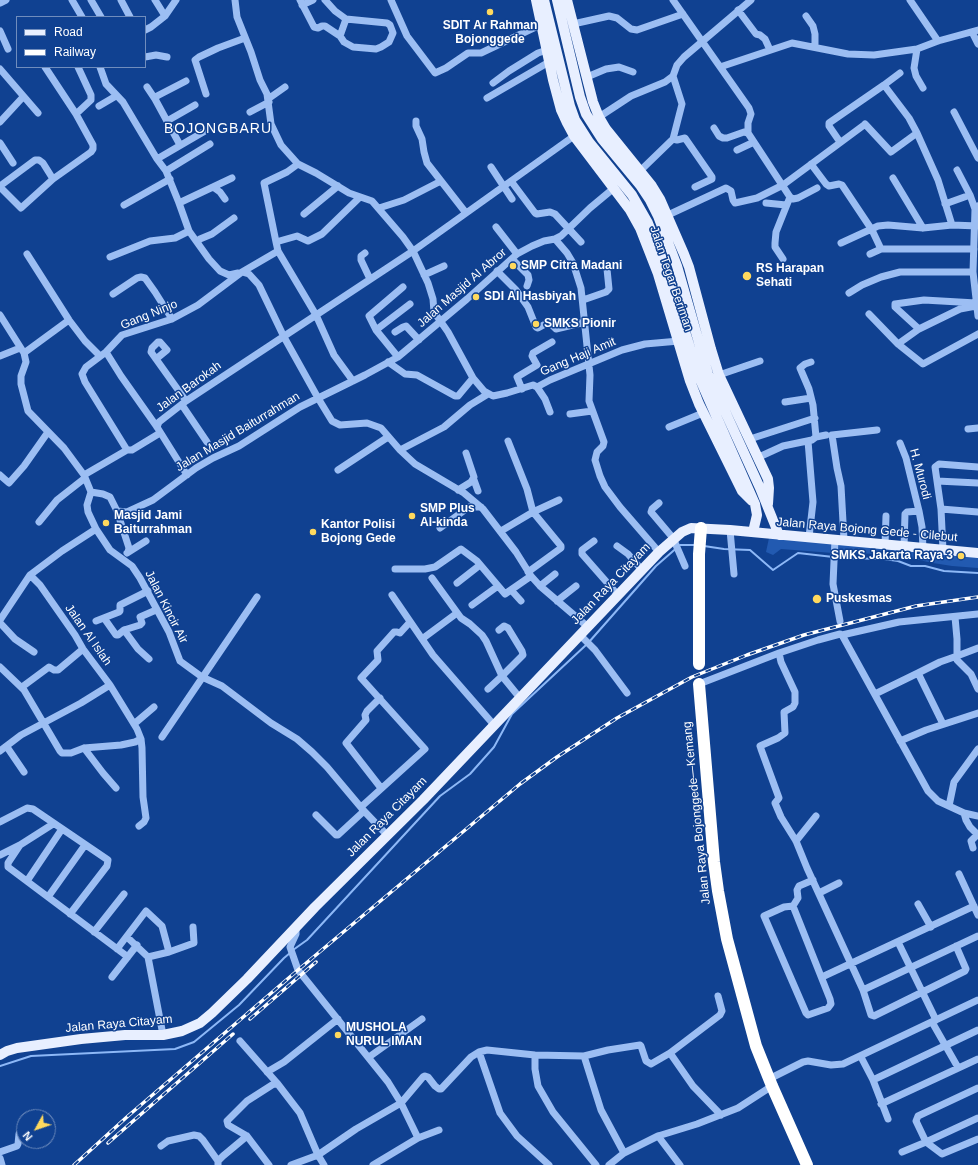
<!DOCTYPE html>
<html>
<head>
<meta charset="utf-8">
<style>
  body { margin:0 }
  #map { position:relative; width:978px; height:1165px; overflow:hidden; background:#104191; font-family:Arial,sans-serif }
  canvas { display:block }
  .legend { position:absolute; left:16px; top:16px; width:130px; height:52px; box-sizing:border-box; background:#104191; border:1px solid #708dbd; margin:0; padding:5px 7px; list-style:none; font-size:12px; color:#fff }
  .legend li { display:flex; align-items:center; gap:8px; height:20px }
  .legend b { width:20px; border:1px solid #708dbd }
  .north { position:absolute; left:16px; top:1109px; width:40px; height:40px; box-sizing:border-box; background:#104191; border:1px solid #708dbd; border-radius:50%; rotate:230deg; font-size:11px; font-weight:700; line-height:16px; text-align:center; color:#fff }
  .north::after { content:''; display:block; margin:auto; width:14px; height:18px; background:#ffd95e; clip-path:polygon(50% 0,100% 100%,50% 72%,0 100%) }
</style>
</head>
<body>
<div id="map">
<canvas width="978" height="1165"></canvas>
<ul class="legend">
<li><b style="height:5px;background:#e8efff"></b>Road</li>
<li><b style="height:5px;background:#fff"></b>Railway</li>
</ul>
<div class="north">N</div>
</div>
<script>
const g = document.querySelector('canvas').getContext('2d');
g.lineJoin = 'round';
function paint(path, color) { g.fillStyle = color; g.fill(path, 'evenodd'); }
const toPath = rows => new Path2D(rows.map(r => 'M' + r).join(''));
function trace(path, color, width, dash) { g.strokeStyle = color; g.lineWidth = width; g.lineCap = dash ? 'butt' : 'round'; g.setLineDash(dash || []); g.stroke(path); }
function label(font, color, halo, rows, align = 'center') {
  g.font = font + ' Arial,sans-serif'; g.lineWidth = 3; g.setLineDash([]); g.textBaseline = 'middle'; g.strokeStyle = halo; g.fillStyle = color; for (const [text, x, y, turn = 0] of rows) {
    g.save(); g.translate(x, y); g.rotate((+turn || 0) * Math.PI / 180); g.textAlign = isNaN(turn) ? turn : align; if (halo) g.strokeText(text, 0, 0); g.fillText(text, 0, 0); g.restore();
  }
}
paint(toPath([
  [769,538,978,555,978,568,952,566,933,563,891,554,833,553,781,549,773,555,766,552]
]), '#225ab1');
trace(toPath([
  [704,546,724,549,750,550,773,570,798,553,842,558,884,559,898,561,911,566,925,566,944,571,978,573],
  [589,642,656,566,680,545,695,545],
  [293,950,307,940,440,796,470,774,494,747,512,714,586,645],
  [0,1066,31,1056,175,1049,194,1042,239,1005,284,958,290,953]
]), '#8db8f7', 2);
trace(toPath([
  [72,0,82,17],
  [91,0,101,17],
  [121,0,130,17],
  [155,0,165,16],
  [235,0,237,17,251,52,260,80,267,94,271,124,281,145,298,164,316,173,349,193,372,201,403,237,413,251,428,283,433,299,434,312,448,332,473,378,484,391,493,396,507,393,533,385,537,387,550,380,622,350,645,344,679,341],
  [300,0,314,27,318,28,322,26,325,26,340,36,344,42,353,47,376,49,381,47,389,42,393,33,390,25,387,23,346,19,335,11,325,0],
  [391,0,407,36,435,73,446,68,468,53,481,53,542,24],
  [673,0,749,108,751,114,748,123,748,133,790,197,793,199,798,198,817,188],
  [910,0,938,41],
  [0,3,6,0],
  [302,5,313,0],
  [738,10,756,34,760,35,765,39,770,50],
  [806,16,813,26,815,34,815,46],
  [573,24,609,16,617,18,631,29,637,30,683,14],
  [145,30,151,27,165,16,176,0],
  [0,31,8,49],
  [972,32,978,44],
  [340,36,346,19],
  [917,49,914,68,916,76,923,88],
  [145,57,156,55,167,57],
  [100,67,106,84,123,102,157,159,166,171,179,203,189,231,209,259,220,271,229,275,238,273],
  [720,67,792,43,848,54,874,55,917,49,938,41,978,30],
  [0,69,38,113],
  [900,73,884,85,909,118,917,133,938,180,952,225],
  [673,76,682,104,673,139,677,140,685,138,712,177,712,179,695,187],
  [587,77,606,69,619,67,633,72],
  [493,83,509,71,538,53,547,50],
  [147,87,155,99],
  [206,94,195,60,199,57,218,48,245,38],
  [487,98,549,62],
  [268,99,285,87],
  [99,106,116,96],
  [250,112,269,102],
  [954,112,978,158],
  [76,114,91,100,91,95,78,67],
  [599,117,631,96,665,82,673,76,677,65,684,57,751,0],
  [167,121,195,105],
  [416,121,416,126,422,139,424,152,427,163,466,213],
  [0,122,23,97],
  [714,128,719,136,723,138,727,138,744,132,748,133],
  [840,142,829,126,829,123,884,85],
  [0,143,13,163],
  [180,145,155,99,157,96,186,81],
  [737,150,754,142],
  [157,159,205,131],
  [298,164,287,172,264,183,276,242,278,251,316,315,334,355,353,381],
  [811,164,826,184,829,186,839,184,842,185,872,230,881,249],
  [491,167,512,199],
  [957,170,970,195,975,209],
  [166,171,210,144],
  [640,171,673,139],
  [893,178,923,228],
  [511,181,535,213,537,214,550,212,555,214,581,242],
  [0,186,35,160,39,160,43,163,53,179,91,152,93,149,93,145,76,114,45,67],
  [0,187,21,208,53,179],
  [213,187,220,192,225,199],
  [179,203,232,178],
  [766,203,786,205],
  [945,204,970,195],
  [124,205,170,179],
  [978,206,975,209,973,272,978,316],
  [379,208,404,200,441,181],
  [304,214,338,186],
  [668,215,726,188,731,191,733,200,735,203,757,198,783,185,864,125,865,124,891,152,917,133],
  [496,227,517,254],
  [555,239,567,253,573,263,581,288,590,375,589,401,604,442,603,446,597,452,595,460,600,476,605,487,620,507,659,552],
  [197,242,200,239,212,234,234,218],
  [276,242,297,236,308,241,322,234,359,198],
  [841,243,878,226,888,225,923,228,952,225,978,226],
  [365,253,361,256,361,260,370,279],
  [27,254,69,320,85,341,100,356],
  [870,254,881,249,974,249],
  [110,257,150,241,175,238,189,231],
  [512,259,528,275,529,280,527,286],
  [783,259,775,247,775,243,776,232,790,197],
  [497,271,516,290,528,307,536,327,538,328,549,322,556,329,585,322],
  [242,272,249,274,259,285,284,337,318,398,332,421,340,425,367,423,381,428,400,450,415,464,464,493,483,509,516,552,531,576,540,586,588,627],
  [424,275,444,266],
  [849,293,862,285,881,277,900,272,973,272],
  [113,294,137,278,141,277,145,278,155,292,172,319],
  [583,300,606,292,609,289,607,269],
  [869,314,898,344,919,329,960,309,976,306],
  [0,315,24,353,26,362,21,376,21,384,28,411,64,448,84,475,91,492,87,505,88,512,96,529,110,550,132,566,140,578,169,632,180,661,202,677,222,686,271,723,297,739,312,752,327,767,364,811,387,835],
  [919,329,895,307,895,304,924,300,976,303],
  [376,330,410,304],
  [395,332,403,327,406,326,419,340],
  [898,344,923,364,978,334],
  [106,352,121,376,157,427,187,475],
  [24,353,69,320],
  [0,356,20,348],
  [398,357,376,330,369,316,403,287],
  [156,359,167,350,160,342,158,342,152,348,151,352,186,401],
  [388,362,405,374,417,375,455,396,458,396,473,378],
  [719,375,760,361],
  [537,387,545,399,550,412],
  [522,389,517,377,537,365,532,356,533,353,552,342],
  [785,402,811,398],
  [182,405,207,442],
  [570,414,592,411],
  [157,427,159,422,186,401,413,251,574,136],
  [669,427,703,413],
  [968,429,978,428],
  [160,433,132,450,127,450,85,382,82,374,86,367,106,352,122,335,172,319,198,305,242,272,278,251],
  [816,437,826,435],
  [750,439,815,418],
  [508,441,527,489,533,512,561,546,561,548,528,572],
  [808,441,813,502,809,537],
  [900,443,906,458,919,511,922,527,923,549],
  [400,450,444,427,470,405,488,394],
  [759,457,783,446,812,440,816,437,813,405,809,389,800,368,805,364,811,362],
  [338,470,388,437],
  [0,475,9,483,24,466,48,432],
  [84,475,127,450],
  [474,480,478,491],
  [937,481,978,483],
  [458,490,471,482,474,477,466,453],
  [91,492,103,494,110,497,117,511,127,512,153,500,196,468,213,458,239,446,300,407,365,375,398,357,467,299,517,254,532,246,544,241,555,239,561,236,590,208,614,188],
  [659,503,652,509,651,512,673,538,685,566],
  [941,509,978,512],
  [117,511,129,548,128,552],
  [39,522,57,500,85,478],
  [440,528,469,507,481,507],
  [730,530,734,574],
  [501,531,533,512,559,500],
  [835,539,833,584,840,621],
  [844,540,841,486,837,468,832,435,877,430],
  [594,541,582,550,582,554,618,595],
  [885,545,886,516],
  [617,546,628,554,642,570],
  [904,547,905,514,907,512,919,511],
  [943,550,941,509,935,467,939,464,978,467],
  [127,553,146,541],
  [395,569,425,569,435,567,461,549,477,561,505,594,531,576],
  [30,575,40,585,75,635,83,649,110,685,137,729,141,739,142,748,143,797,146,818,144,822,139,826],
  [432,578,461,618,470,624,482,635,486,641,502,676,488,689],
  [457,583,480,565],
  [540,586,555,574],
  [512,591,521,601],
  [392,595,433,655,494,725],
  [557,601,576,586],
  [472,605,498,586],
  [104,618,116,635,118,635,124,630,140,625,142,623,140,617,156,610],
  [0,620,30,575,62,551,96,529],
  [96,621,119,612,120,611,120,605,148,591],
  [0,623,15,639,34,652],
  [124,630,138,649,149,659],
  [499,630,504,626,508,628,522,651,523,655,502,676,520,698],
  [580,635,595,650,627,693],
  [842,635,899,622,978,614],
  [422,639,457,613],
  [978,648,957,656,957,660,971,674,978,689],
  [0,667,24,690,60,751,62,753,71,753,84,748,121,745,135,742,141,739],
  [918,673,940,662,957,656,957,639,955,617],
  [699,684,779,653],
  [22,687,49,667,54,670,58,670,83,649],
  [875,694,918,673,943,724],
  [380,698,367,711,365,715,366,720,346,743,381,788],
  [134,724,154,707],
  [162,737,257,597],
  [900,741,926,730,978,713],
  [7,747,24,772],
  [84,748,103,773,116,788],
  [0,751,21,735,81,703,110,685],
  [949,806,954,782,978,749],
  [361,807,425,749,361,678,378,660,377,651,394,632,397,632,400,633,410,622],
  [964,813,966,820,970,827,978,835],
  [316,815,336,835,338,835,364,811],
  [0,822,27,808,33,809,108,860,107,866,70,914],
  [796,841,816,816],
  [20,845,8,863,8,867,128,957],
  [973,848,971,841,977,835],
  [0,855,20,845,53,824],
  [959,874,978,915],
  [27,881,62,829],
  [819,893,839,883],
  [48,897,85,845],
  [918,904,931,927],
  [793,906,830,999,831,1004,828,1008,808,1015,806,1013,764,916,784,907,793,906,798,898,797,890,799,886,813,880],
  [296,928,296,934,290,947,298,970,388,1082,401,1103,418,1138],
  [94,932,124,894],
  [127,937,148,957,163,1035],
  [898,942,936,1020],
  [956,946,966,969,965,971,874,1016,871,1015,863,990,807,868,796,841,781,817,775,803,779,798,761,749,760,746,778,738,785,733,784,712,793,707,795,703,795,692,781,662,779,653,818,640,840,634,842,635,928,791,938,801,964,813,978,816],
  [117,949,146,911,162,926,169,952,148,957],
  [169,952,194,943,193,927],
  [112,977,137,945],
  [822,977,974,906],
  [863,990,978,936],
  [932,1022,956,1064],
  [240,1041,277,1083,300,1113,318,1155,324,1165],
  [479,1052,500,1113,517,1136,549,1165],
  [670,1053,693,1086,721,1115],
  [535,1055,535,1069,538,1086,553,1112,596,1165],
  [584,1056,608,1050,640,1045,641,1046,646,1061,651,1064,670,1053,720,1015,722,1011,718,996],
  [369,1057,422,1019],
  [861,1057,873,1080,888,1119],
  [267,1072,284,1062,338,1019],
  [769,1079,803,1062,808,1061,831,1065,843,1064,978,1000],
  [873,1080,978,1030],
  [978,1088,918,1116,916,1121,926,1142,942,1154,978,1139],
  [881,1104,978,1059],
  [658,1136,680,1165],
  [161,1146,168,1141,194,1135,199,1136,203,1140,218,1161],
  [0,1152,17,1146,18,1144,19,1134],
  [902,1152,926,1142,978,1118],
  [0,1158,2,1165],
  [218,1165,218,1161,223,1156,247,1136],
  [269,1165,247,1136,228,1125,227,1121,247,1101,272,1085,277,1083],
  [291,1165,318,1155,356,1129,401,1103,423,1077,425,1076,428,1077,435,1086,439,1089,441,1089,471,1057,479,1052,487,1050,535,1055,584,1056,601,1110,624,1153],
  [373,1165,418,1138,439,1130],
  [609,1165,624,1153,658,1136,697,1124,738,1108,772,1086]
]), '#9cbef3', 7);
trace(toPath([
  [536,0,553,80,561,110,567,123,574,136,630,210,640,228,658,274,690,381,699,404,742,491,752,501],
  [544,0,570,106,575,120,589,142,632,195,648,223,656,243,666,270,699,377,755,504,757,515,753,532],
  [557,0,580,97,586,114,602,139,640,185,650,200,658,216,677,266,708,374,760,488,779,535],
  [567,0,593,102,599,117,606,129,652,186,660,199,684,254,689,267,711,349,719,375,768,479,769,488,768,504],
  [0,1055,7,1051,17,1048,81,1039,125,1035,163,1035,182,1031,200,1023,212,1013,247,979,315,907,423,800,659,552,682,532,691,528,730,530,978,553]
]), '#e8efff', 10);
trace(toPath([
  [699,664,699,554,701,528],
  [699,684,714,862,718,891,727,939,756,1046,772,1086,807,1165]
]), '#fff', 12);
const rail = toPath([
  [250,1019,316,962],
  [108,1143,233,1034],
  [74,1165,128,1116,298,970,520,784,557,757,617,718,692,677,747,655,804,635,916,606,978,597]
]);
trace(rail, '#fff', 3.5);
trace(rail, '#104191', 2, [6]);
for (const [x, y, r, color] of [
  [490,12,4,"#ffd95e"],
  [513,266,4,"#ffd95e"],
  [747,276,5,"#ffd95e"],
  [476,297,4,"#ffd95e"],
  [536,324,4,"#ffd95e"],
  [412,516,4,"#ffd95e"],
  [106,523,4,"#ffd95e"],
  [313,532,4,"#ffd95e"],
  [961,556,4,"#ffd95e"],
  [817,599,5,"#ffd95e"],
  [338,1035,4,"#ffd95e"]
]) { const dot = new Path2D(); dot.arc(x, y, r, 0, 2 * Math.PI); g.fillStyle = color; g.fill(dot); trace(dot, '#104191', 1.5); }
label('bold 12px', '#fff', '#104191', [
  ["SDIT Ar Rahman",490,26,"center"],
  ["Bojonggede",490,40,"center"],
  ["SMP Citra Madani",521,266],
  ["RS Harapan",756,269],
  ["Sehati",756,283],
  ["SDI Al Hasbiyah",484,297],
  ["SMKS Pionir",544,324],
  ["SMP Plus",420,509],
  ["Al-kinda",420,523],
  ["Masjid Jami",114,516],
  ["Baiturrahman",114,530],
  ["Kantor Polisi",321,525],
  ["Bojong Gede",321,539],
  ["SMKS Jakarta Raya 3",953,556,"right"],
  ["Puskesmas",826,599],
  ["MUSHOLA",346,1028],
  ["NURUL IMAN",346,1042]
], 'left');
label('12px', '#fff', '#104191', [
  ["Jalan Tegar Beriman",671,279,71],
  ["Jalan Masjid Al Abror",462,288,-41],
  ["Gang Ninjo",149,315,-22],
  ["Gang Haji Amit",578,357,-23],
  ["Jalan Barokah",189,387,-36],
  ["Jalan Masjid Baiturrahman",238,432,-31],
  ["H. Murodi",920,474,75],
  ["Jalan Raya Bojong Gede - Cilebut",867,530,5],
  ["Jalan Raya Citayam",611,584,-46],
  ["Jalan Kincir Air",166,607,63],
  ["Jalan Al Islah",88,635,55],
  ["Jalan Raya Bojonggede—Kemang",697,813,-96],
  ["Jalan Raya Citayam",387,817,-45],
  ["Jalan Raya Citayam",119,1024,-5]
]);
g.letterSpacing = '1px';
label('14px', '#fff', '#104191', [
  ["BOJONGBARU",218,129]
]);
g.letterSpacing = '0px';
</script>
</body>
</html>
